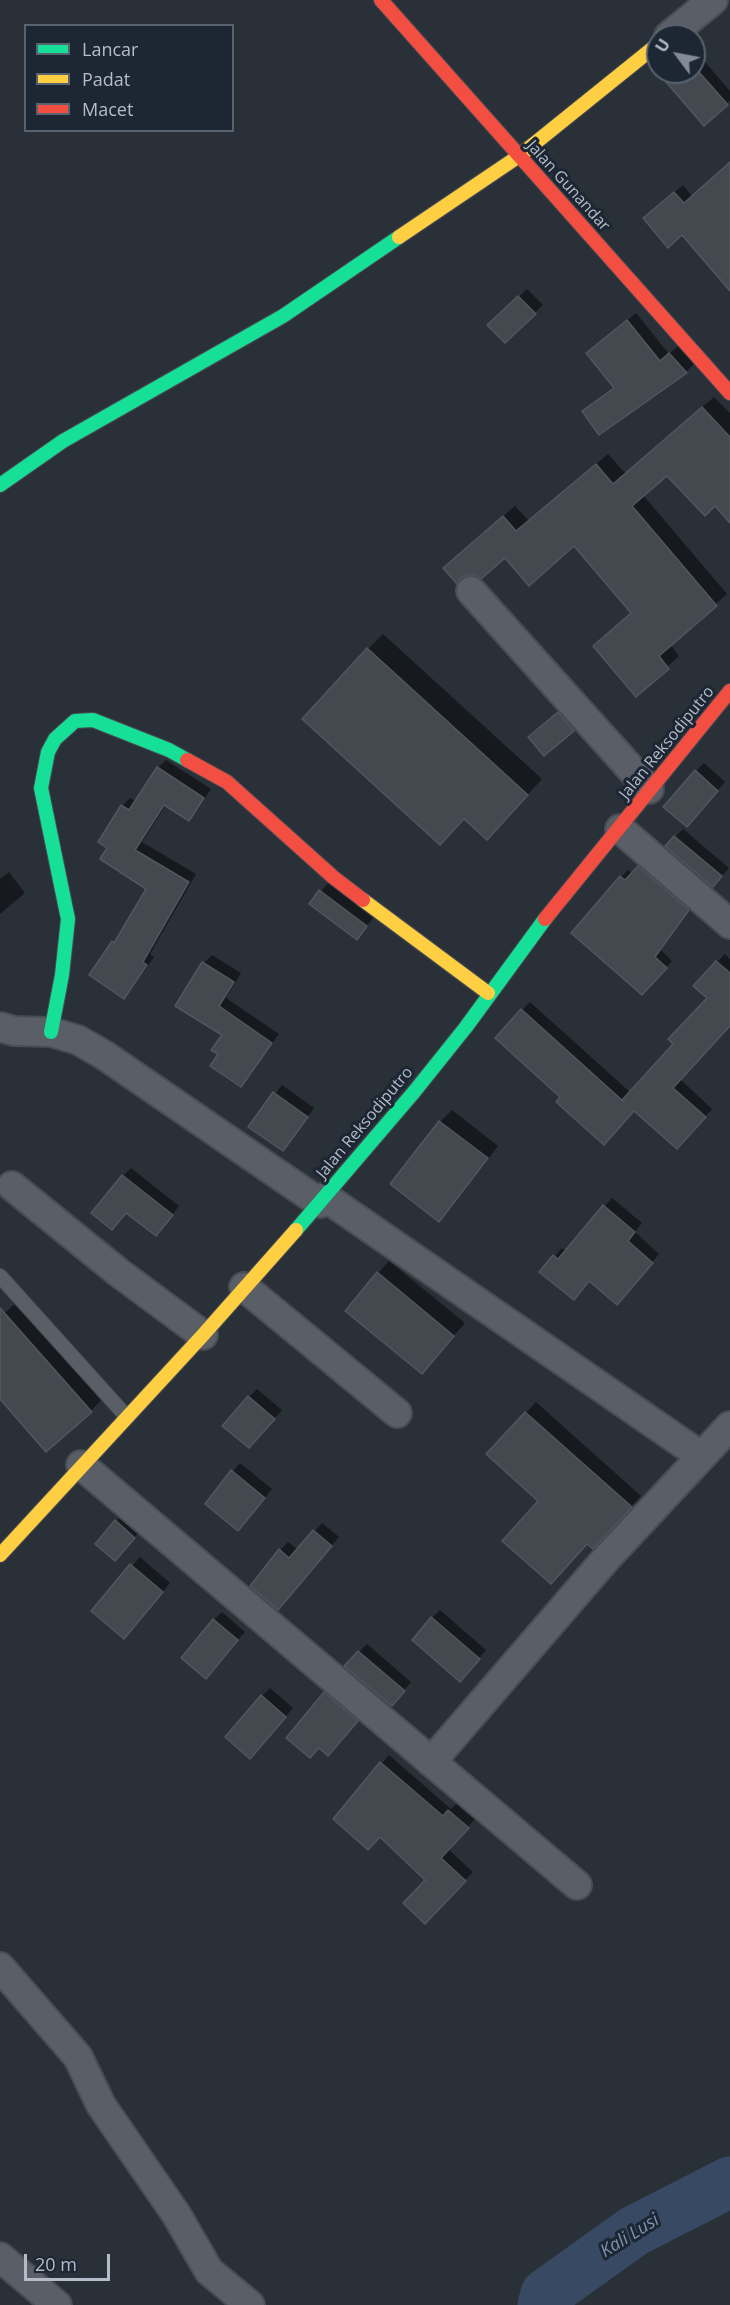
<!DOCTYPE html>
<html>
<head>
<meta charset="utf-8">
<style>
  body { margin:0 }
  #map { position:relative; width:730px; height:2305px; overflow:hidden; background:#2a3038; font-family:"Open Sans",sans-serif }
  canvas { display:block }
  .legend { position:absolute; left:24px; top:24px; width:210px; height:108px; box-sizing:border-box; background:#1d2633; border:2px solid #59626f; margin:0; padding:8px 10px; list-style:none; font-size:18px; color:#b4bcc9 }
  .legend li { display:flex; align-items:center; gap:12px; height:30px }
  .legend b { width:30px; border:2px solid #59626f }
  .north { position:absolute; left:646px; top:24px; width:60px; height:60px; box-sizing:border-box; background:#1d2633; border:2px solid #59626f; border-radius:50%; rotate:302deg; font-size:16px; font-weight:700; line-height:24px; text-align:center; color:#b4bcc9 }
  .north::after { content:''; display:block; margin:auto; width:21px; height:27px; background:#848b96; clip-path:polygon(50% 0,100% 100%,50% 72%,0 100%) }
  .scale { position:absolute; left:24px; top:2254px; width:86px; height:27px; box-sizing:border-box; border:3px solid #b4bcc9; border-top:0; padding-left:8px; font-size:18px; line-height:21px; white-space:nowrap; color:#b4bcc9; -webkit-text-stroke:4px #1d2633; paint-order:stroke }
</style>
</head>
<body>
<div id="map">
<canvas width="730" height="2305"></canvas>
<ul class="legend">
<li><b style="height:8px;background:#16e098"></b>Lancar</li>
<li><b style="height:8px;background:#ffcf43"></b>Padat</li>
<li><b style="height:8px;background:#f24e42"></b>Macet</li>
</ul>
<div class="north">U</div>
<div class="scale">20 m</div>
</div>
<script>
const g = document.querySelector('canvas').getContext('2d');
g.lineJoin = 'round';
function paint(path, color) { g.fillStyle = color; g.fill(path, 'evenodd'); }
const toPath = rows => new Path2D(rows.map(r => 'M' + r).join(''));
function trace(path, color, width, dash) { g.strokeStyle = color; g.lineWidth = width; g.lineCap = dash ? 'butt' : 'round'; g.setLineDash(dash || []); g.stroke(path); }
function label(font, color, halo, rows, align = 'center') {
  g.font = font + ' "Open Sans",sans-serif'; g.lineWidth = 6; g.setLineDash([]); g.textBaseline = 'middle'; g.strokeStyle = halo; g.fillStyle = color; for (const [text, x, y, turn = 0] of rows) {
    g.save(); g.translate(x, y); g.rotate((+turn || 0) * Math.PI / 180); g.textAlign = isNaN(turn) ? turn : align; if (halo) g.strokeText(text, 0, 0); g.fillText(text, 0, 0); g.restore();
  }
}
paint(toPath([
  [698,54,730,91,730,101,704,124,679,72,694,72,694,58],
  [730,163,730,288,682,233,653,211,683,185,692,196],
  [527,289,543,305,505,341,489,325],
  [636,313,669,354,678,346,694,364,686,372,600,433,584,411,614,387,588,353],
  [714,397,730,413,730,520,715,504,667,474,643,495,727,594,670,644,679,656,637,695,633,612,574,544,505,556,476,574,462,576,457,581,456,557,515,506,529,521,608,454,625,473],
  [383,634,542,779,502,823,464,818,368,649],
  [566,705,581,722,545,754,538,729],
  [166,760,211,789,196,811,188,819,166,805,142,842,196,874,150,954,154,957,132,989,124,997,113,942,122,934,148,888,109,848,100,841,122,806,130,798,136,801,158,768],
  [704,763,725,782,694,817,696,771],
  [683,829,729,868,721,877,675,837],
  [646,860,695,903,661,950,672,961,642,993,574,933,621,877,628,870,633,874],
  [9,872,25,893,0,914,0,879],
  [328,883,374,917,357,938,311,904],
  [725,954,730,959,730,1025,680,1079,712,1109,685,1139,635,1109,562,1097,522,1010,530,1002,631,1093,675,1043,709,998,717,962],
  [212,955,241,973,226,998,279,1034,241,1085,220,1054,224,1035,177,1006,204,963],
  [282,1085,314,1108,283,1150,250,1126],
  [452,1110,498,1146,450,1208,439,1220,392,1184,440,1122],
  [131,1168,179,1206,164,1226,123,1176],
  [612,1198,642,1223,635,1232,659,1254,625,1295,590,1280,574,1298,541,1272,562,1248,566,1251],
  [389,1261,465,1323,422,1372,378,1273],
  [17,1302,102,1399,91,1411,0,1397,0,1317],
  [257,1389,282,1410,257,1438,249,1397],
  [536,1402,641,1496,603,1536,540,1501,488,1454],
  [240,1463,272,1489,246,1521,207,1503],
  [119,1518,138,1533,119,1555,116,1521],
  [322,1523,339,1537,286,1600,280,1550,288,1542,298,1550],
  [140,1557,170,1583,132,1629,93,1611],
  [440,1610,486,1650,468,1672,432,1618],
  [222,1612,245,1632,213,1669,214,1620],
  [367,1644,411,1682,399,1696,359,1652],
  [333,1685,365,1712,336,1746,325,1693],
  [270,1688,293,1708,258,1749,262,1696],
  [389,1755,451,1809,457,1803,475,1819,448,1849,473,1872,425,1922,427,1880,380,1836,335,1818]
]), '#0007');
trace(toPath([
  [543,2305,546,2294,634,2231,730,2182]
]), '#384963', 51);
const building = toPath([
  [677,72,699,72,728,105,704,126,666,82,677,72],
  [730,162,730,291,682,235,668,248,643,218,674,192,684,203,730,162],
  [518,296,536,314,505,343,487,325,518,296],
  [627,320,660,361,669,353,687,373,599,435,582,411,614,388,586,353,627,320],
  [702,407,730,437,730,523,715,506,705,516,667,476,632,506,717,606,659,656,669,669,636,697,593,646,631,613,574,546,529,586,505,558,481,579,476,575,468,575,460,578,457,584,443,568,503,516,516,531,596,464,613,484,702,407],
  [367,648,528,795,487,840,464,819,440,845,302,719,367,648],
  [558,712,574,731,544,756,528,737,558,712],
  [157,767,204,798,189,821,164,805,135,850,189,882,143,962,147,965,124,999,89,975,112,941,114,943,146,889,100,859,107,848,98,842,121,805,129,810,157,767],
  [695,770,718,791,687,827,663,807,695,770],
  [674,836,722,876,713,887,665,846,674,836],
  [638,866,689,910,655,957,667,968,642,995,571,933,620,876,625,880,638,866],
  [319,890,367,926,357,940,309,904,319,890],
  [716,961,730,973,730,1026,673,1088,706,1117,677,1149,634,1111,604,1145,556,1102,560,1097,495,1038,521,1009,624,1102,622,1100,673,1044,668,1039,707,998,693,986,716,961],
  [202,962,234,982,219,1006,272,1043,241,1087,210,1066,218,1054,211,1050,222,1035,175,1006,202,962],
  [273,1092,308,1117,283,1151,248,1127,273,1092],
  [439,1121,488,1158,439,1222,390,1184,439,1121],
  [122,1175,173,1215,156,1236,126,1213,112,1230,91,1213,122,1175],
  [603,1205,635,1232,628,1241,653,1263,617,1305,589,1281,574,1300,539,1272,553,1255,558,1259,603,1205],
  [377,1272,454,1336,422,1374,345,1311,377,1272],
  [0,1308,92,1412,46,1452,0,1399,0,1308],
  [248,1396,275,1419,249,1448,222,1426,248,1396],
  [525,1412,632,1507,593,1549,587,1544,551,1584,502,1541,538,1501,486,1454,525,1412],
  [231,1470,265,1498,238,1531,205,1504,231,1470],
  [115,1520,135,1538,115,1561,95,1544,115,1520],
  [313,1530,332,1546,278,1610,250,1586,279,1549,289,1558,313,1530],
  [130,1564,163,1592,124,1639,91,1611,130,1564],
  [431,1617,480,1659,460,1682,412,1640,431,1617],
  [213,1619,238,1640,206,1679,181,1658,213,1619],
  [358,1651,405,1691,392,1706,344,1666,358,1651],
  [324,1692,358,1721,328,1756,319,1748,310,1758,286,1738,324,1692],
  [261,1695,286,1717,250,1759,225,1737,261,1695],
  [380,1762,443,1816,448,1810,469,1828,441,1858,466,1881,425,1924,403,1903,425,1880,380,1837,368,1850,333,1819,380,1762]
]);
paint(building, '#444950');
trace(building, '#52575f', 1.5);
const lane = toPath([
  [0,1276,127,1417]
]);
const street = toPath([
  [669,36,713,0],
  [471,591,649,789],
  [620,829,730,924],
  [0,1027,14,1031,51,1032,78,1040,104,1055,320,1203],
  [12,1186,118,1272,203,1335],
  [325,1197,701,1456],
  [244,1287,397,1413],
  [81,1465,577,1885],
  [431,1762,605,1560,730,1426],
  [0,1967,78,2057,101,2105,176,2214,209,2271,250,2305],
  [0,2257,57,2305]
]);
const fast = toPath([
  [0,485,63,441,283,316,399,237],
  [51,1032,62,975,68,919,41,788,48,752,55,739,75,721,93,720,169,750,187,760],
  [296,1230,414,1092,466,1027,545,919]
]);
const slow = toPath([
  [399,237,519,156,658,44],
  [363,900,488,993],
  [0,1555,203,1335,296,1230]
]);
const jam = toPath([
  [381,0,730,393],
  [187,760,227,782,333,877,363,900],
  [545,919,730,691]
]);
trace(lane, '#484c53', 16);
trace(street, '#484c53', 32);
trace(fast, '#484c53', 16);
trace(slow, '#484c53', 16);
trace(jam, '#484c53', 16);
trace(lane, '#5a5e66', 14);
trace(street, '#5a5e66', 28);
trace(fast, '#16e098', 14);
trace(slow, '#ffcf43', 14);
trace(jam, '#f24e42', 14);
label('16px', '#b4bcc9', '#1d2633', [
  ["Jalan Gunandar",568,186,48],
  ["Jalan Reksodiputro",667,743,-51],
  ["Jalan Reksodiputro",365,1123,-50]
]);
label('italic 18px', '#7c92b1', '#1d2633', [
  ["Kali Lusi",630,2236,-32]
]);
</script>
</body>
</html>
